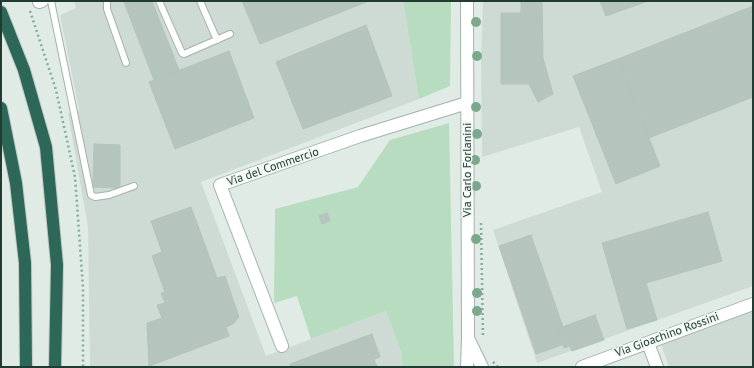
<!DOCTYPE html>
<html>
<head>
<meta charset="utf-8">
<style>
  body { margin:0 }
  #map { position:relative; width:754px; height:368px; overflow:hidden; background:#e0ebe5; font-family:"PT Sans",sans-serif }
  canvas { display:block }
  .frame { position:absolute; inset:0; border:2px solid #213b33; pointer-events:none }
</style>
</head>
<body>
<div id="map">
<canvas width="754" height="368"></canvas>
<div class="frame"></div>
</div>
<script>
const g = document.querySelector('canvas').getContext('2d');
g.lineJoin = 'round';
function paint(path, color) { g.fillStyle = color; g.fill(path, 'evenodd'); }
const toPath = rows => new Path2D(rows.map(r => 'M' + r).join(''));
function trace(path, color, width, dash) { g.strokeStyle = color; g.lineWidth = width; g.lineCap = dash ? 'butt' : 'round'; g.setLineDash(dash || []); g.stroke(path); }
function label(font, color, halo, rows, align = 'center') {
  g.font = font + ' "PT Sans",sans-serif'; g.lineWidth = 3; g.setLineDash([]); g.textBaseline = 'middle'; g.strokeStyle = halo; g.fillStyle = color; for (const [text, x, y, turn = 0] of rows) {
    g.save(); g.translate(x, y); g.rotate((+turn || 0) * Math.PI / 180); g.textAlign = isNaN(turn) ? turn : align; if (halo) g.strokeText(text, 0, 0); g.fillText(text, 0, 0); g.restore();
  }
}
paint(toPath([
  [74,1,403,1,419,99,201,182,266,356,386,311,402,355,402,367,90,367,88,227,68,113,79,110,60,15,76,8],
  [483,1,753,1,753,286,537,363,493,230,602,192,579,127,482,157,481,56],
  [753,310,753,367,669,367,661,344]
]), '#cedad4');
paint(toPath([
  [403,1,451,1,450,86,419,99],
  [449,123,454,367,402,367,402,355,386,311,311,339,297,296,274,303,275,209,358,187,390,140]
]), '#b8dcc0');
const building = toPath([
  [126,1,152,1,179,70,154,80,124,2,126,1],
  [242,1,369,1,260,44,242,1],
  [521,1,542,1,543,58,553,94,538,102,529,84,501,84,501,13,521,13,521,1],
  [600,1,648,1,606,16,600,1],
  [753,6,753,97,649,138,618,59,753,6],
  [366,25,392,96,303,129,276,62,366,25],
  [229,51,254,118,175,149,149,82,229,51],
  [618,59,660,166,616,184,573,76,618,59],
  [94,144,120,145,120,188,93,187,94,144],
  [191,207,217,278,225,276,239,317,233,324,226,327,229,336,149,366,147,323,162,318,157,305,165,303,161,293,165,292,152,256,162,252,151,221,191,207],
  [708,212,722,261,646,283,657,320,627,329,602,243,708,212],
  [327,213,330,221,322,224,319,216,327,213],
  [531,235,563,327,557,329,562,345,536,354,499,246,531,235],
  [595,315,604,340,572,351,570,346,564,348,557,329,595,315],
  [372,334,380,357,374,359,377,367,291,367,290,364,372,334]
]);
paint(building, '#b5c5be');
trace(building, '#b2c4bc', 1);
const lane = toPath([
  [51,1,91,195,95,197,109,195,134,186],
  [107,1,107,9,126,63],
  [159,1,182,53,184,54,230,34],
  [200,1,217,40]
]);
const street = toPath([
  [39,2,42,1],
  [469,340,482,367],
  [648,343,657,367],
  [282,346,220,185,360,136,467,103],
  [467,367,468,339,467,1],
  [582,367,753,304]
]);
const highway = toPath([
  [1,12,24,70,46,147,57,265,55,367],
  [1,108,16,183,25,263,26,367]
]);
trace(lane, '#a3b3ac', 8);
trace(street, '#a3b3ac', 14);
trace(highway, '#c1c8c6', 14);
trace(toPath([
  [30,11,56,90,75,177,83,288,83,367],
  [481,223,483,338],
  [493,362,498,367]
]), '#80ae9e', 2.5, [2, 3]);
trace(lane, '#fff', 6);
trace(street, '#fff', 12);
trace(highway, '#2d6758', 12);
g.fillStyle = '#7ca88c';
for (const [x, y] of [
  [476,22],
  [477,56],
  [476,107],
  [477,134],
  [475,160],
  [476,186],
  [476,239],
  [477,293],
  [477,311]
]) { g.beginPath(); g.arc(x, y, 5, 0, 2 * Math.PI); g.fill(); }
label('12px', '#213b33', '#f0f7f3', [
  ["Via del Commercio",273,167,-19],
  ["Via Carlo Forlanini",468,170,-90],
  ["Via Gioachino Rossini",667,335,-20]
]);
</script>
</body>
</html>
